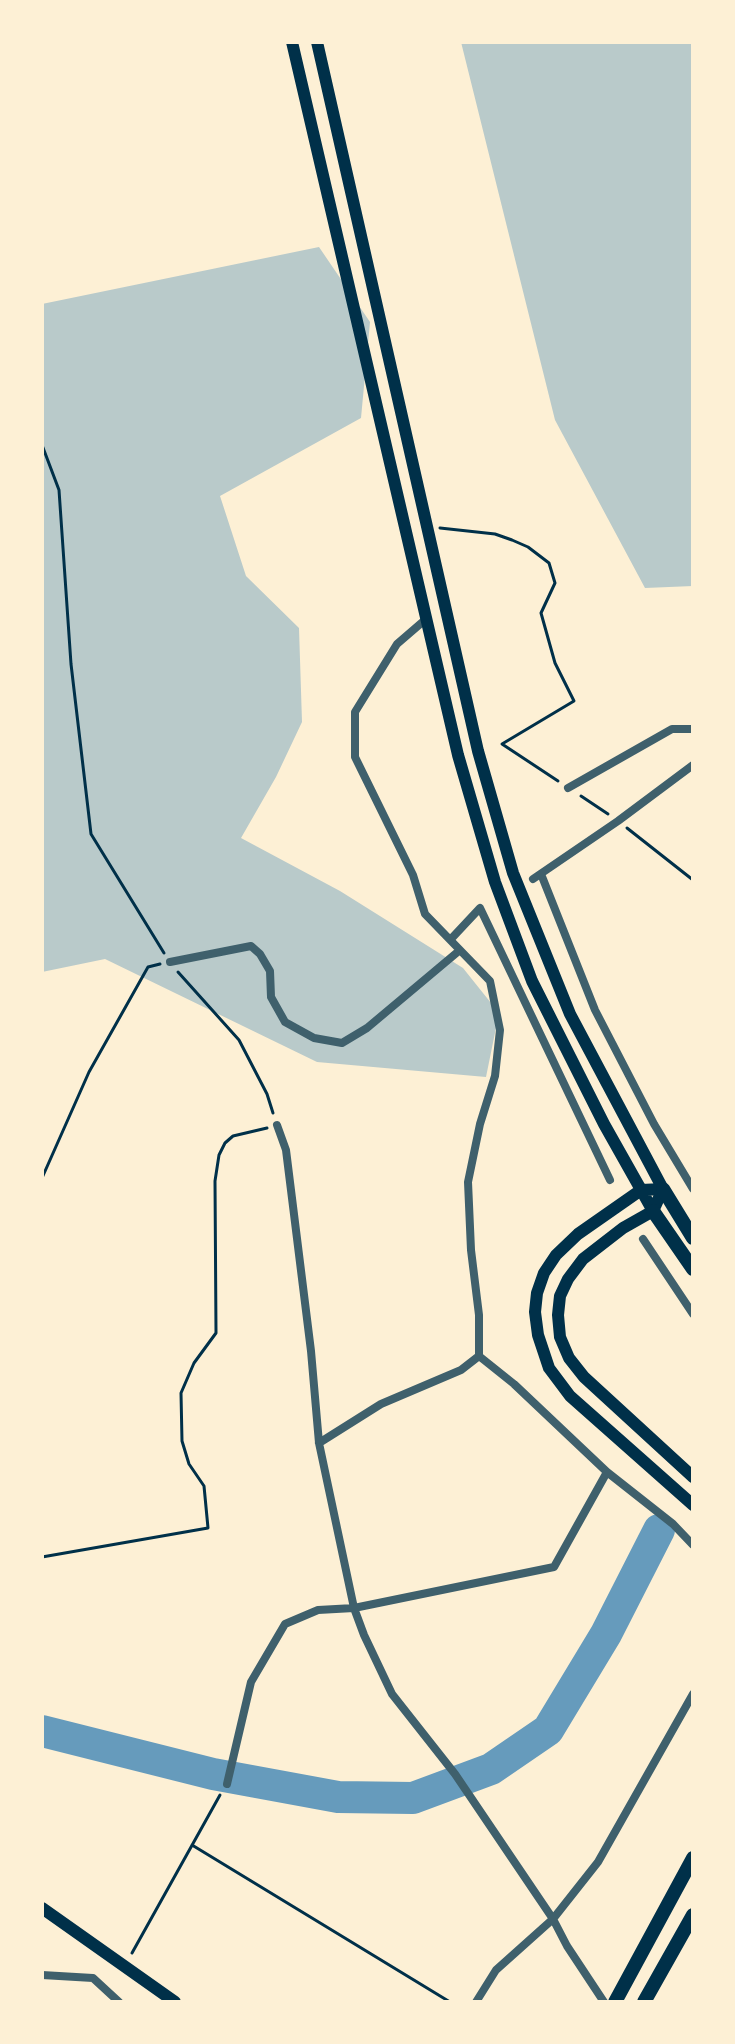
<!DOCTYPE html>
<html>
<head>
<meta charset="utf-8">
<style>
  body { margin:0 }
  #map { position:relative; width:735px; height:2044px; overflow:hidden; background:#fdf0d5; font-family:"Golos Text",sans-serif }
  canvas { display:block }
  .frame { position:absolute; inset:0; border:44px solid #fdf0d5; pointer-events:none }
</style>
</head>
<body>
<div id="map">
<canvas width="735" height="2044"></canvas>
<div class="frame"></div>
</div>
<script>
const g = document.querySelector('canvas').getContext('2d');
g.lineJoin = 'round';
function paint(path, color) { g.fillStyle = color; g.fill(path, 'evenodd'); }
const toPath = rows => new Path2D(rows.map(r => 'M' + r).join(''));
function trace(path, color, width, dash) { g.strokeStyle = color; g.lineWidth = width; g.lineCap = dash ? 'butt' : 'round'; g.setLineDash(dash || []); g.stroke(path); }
paint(toPath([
  [461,42,693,42,693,586,645,588,555,420],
  [319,247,370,322,361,418,220,496,246,576,299,628,302,722,276,777,241,838,340,891,463,968,499,1013,486,1077,317,1062,105,959,42,972,42,304]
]), '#b9caca');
trace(toPath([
  [42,1731,213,1774,338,1797,413,1798,491,1769,548,1730,606,1634,659,1530]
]), '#669bbc', 32);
trace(toPath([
  [42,445,59,490,71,664,91,834,164,953],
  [440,528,495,534,512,540,528,547,549,563,555,583,541,613,555,663,574,701,502,744,558,781],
  [581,796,608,814],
  [627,828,693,880],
  [178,972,239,1040,267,1094,273,1113],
  [42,1178,89,1072,148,967,160,964],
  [42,1557,208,1528,204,1486,189,1464,182,1441,181,1393,194,1363,216,1333,215,1181,219,1155,225,1143,233,1136,267,1128],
  [192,1845,450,2002],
  [132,1953,220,1795]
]), '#003049', 3);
trace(toPath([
  [568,788,672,729,693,729],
  [541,874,595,1010,654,1124,693,1189],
  [533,879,618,821,693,765],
  [451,939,480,908,610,1180],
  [170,962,251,946,260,954,270,971,271,997,285,1022,314,1038,342,1043,367,1028,460,950],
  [277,1125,286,1150,311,1351,319,1443,354,1608,364,1635,392,1694,455,1774,553,1919,567,1946,604,2002],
  [643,1239,693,1314],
  [479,1356,514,1384,607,1472,673,1524,693,1545],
  [319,1443,381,1404,461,1370,479,1356,479,1315,471,1250,468,1182,480,1124,495,1076,500,1030,490,981,425,914,413,875,355,757,355,712,397,644,426,619],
  [227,1784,251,1682,285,1624,318,1610,354,1608,554,1567,607,1472],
  [42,1975,93,1978,119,2002],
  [476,2002,496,1970,553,1919,598,1862,693,1694]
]), '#3f606c', 8);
trace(toPath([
  [292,42,458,755,495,882,532,981,604,1124,653,1211],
  [317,42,478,751,513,873,570,1014,663,1189],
  [663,1189,641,1190,578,1234,556,1255,544,1273,537,1293,535,1312,538,1335,549,1368,570,1396,693,1505],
  [663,1189,653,1211,623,1228,583,1259,568,1279,560,1296,558,1315,560,1337,569,1358,584,1377,693,1477],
  [42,1908,175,2002]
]), '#003049', 12);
trace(toPath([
  [663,1189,693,1238],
  [653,1211,693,1269]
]), '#003049', 14);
trace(toPath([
  [615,2002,693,1858],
  [644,2002,693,1915]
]), '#003049', 14);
</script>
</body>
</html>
